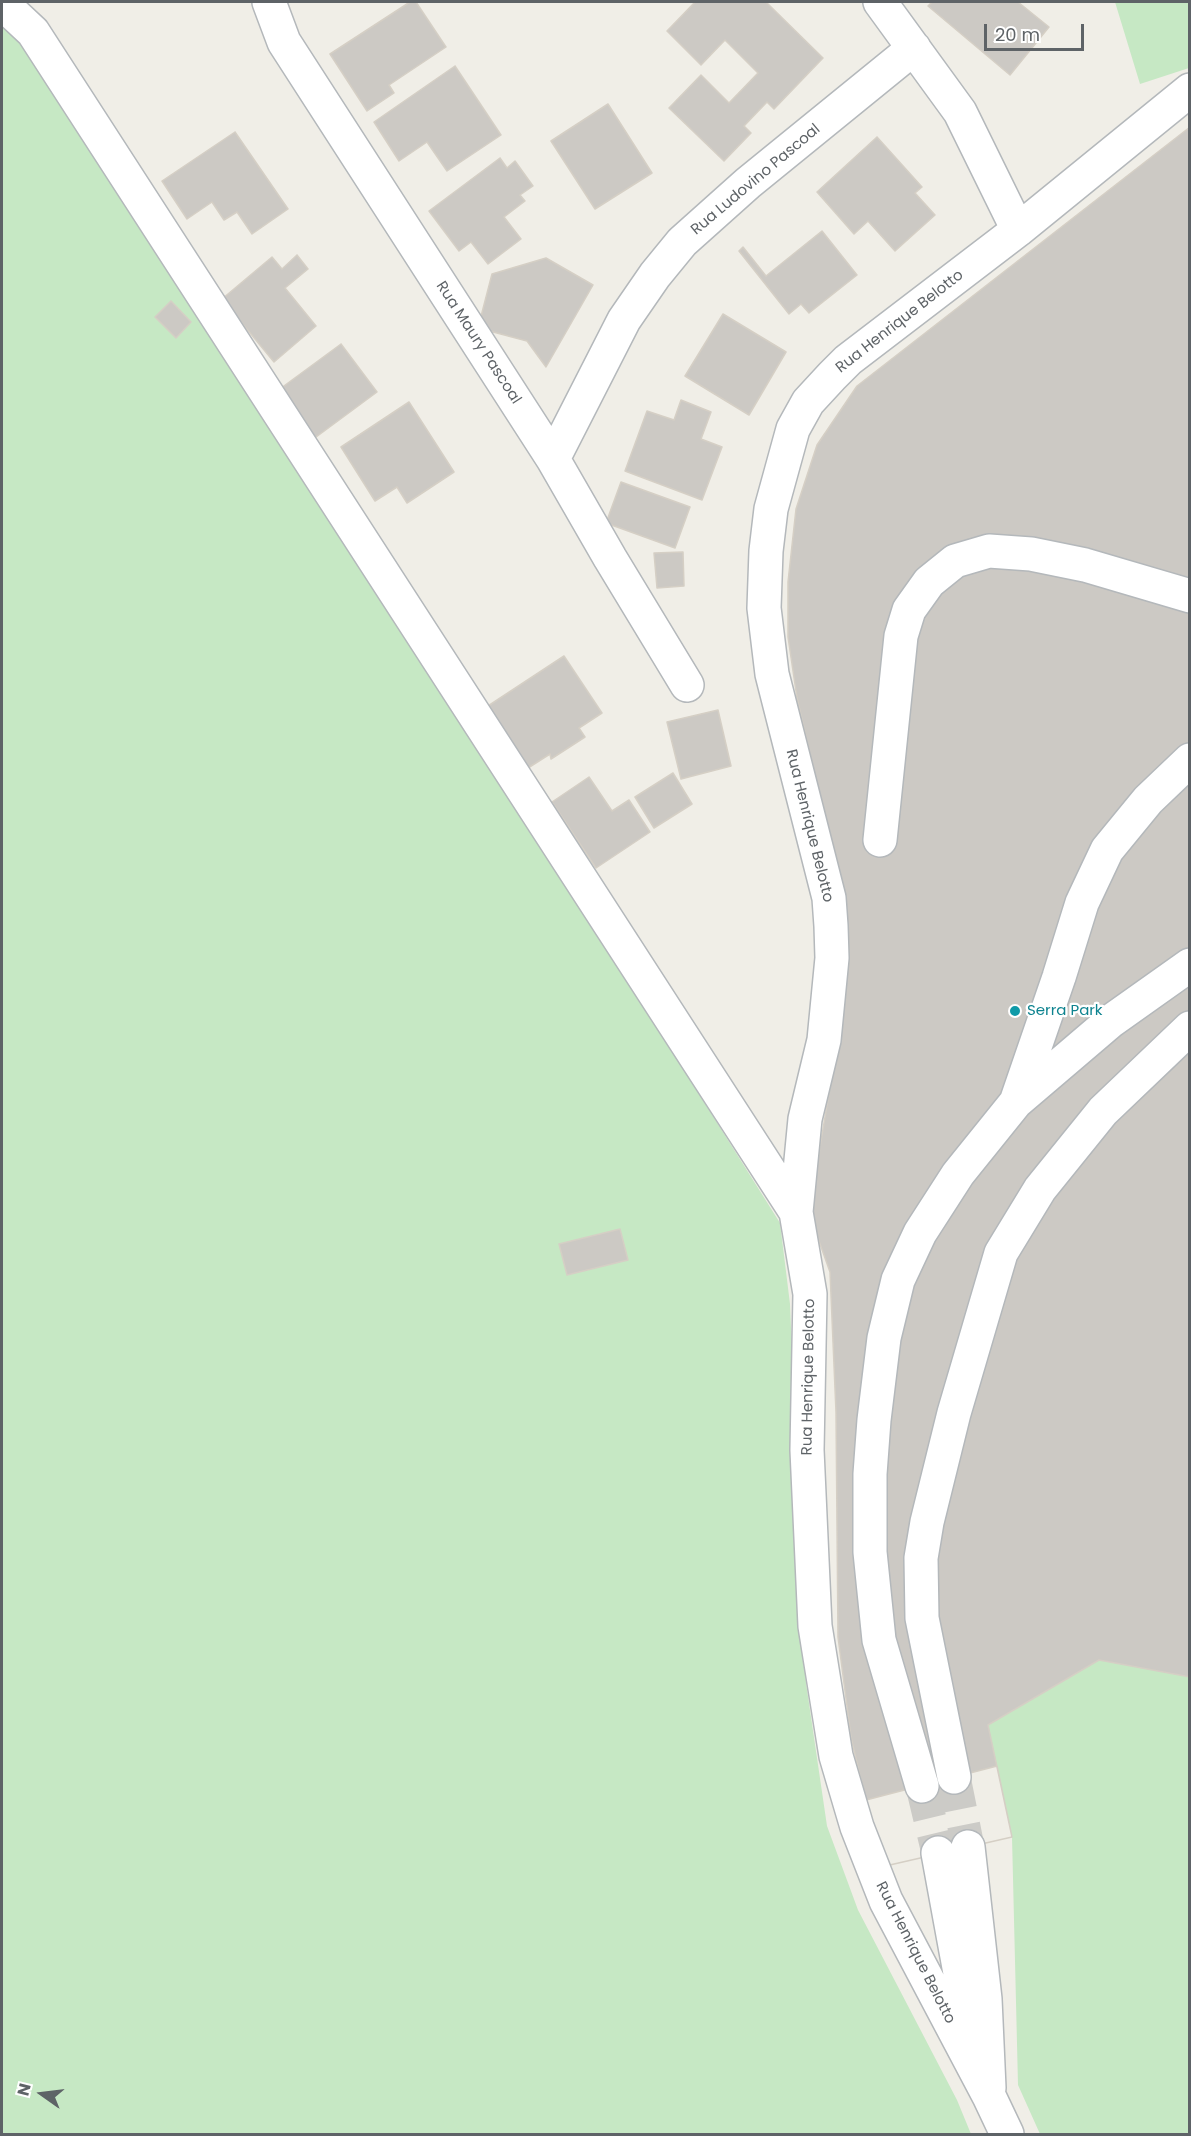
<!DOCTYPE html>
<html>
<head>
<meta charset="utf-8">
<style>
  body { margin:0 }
  #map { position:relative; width:1191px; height:2136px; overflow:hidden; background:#f0eee7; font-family:Poppins,sans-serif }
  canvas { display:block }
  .frame { position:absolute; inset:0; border:3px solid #5e6367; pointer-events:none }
  .north { position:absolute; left:12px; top:2064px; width:60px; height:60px; -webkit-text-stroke:4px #fff; paint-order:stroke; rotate:284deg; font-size:16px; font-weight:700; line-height:24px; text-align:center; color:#5e6367 }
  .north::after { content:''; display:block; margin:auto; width:21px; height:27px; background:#5e6367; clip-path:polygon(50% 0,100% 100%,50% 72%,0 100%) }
  .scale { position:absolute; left:984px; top:24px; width:100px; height:27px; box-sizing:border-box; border:3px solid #5e6367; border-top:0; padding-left:8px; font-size:18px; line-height:21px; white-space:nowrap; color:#5e6367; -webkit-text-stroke:4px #fff; paint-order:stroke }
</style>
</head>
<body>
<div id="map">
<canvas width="1191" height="2136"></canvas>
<div class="frame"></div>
<div class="north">N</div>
<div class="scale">20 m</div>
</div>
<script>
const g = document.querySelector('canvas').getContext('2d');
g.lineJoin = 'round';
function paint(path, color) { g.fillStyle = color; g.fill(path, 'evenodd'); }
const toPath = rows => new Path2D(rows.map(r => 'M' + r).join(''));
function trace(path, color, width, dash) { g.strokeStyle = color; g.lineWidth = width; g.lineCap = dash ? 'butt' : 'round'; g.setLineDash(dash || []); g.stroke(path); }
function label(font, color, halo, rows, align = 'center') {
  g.font = font + ' Poppins,sans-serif'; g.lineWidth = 4.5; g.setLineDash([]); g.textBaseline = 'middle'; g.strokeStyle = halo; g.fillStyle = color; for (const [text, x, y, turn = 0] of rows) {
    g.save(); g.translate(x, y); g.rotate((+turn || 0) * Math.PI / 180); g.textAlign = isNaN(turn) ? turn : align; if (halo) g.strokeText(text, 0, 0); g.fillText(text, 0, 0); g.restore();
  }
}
paint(toPath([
  [1115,2,1189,2,1189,68,1140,84],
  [2,25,25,45,620,968,780,1223,790,1304,806,1683,827,1826,858,1910,957,2100,971,2134,2,2134],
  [1189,1057,1189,2134,1040,2134,1018,2085,1012,1837,988,1725,953,1689]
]), '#c6e8c4');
const building = toPath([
  [410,2,416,2,446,47,389,85,394,93,367,111,330,54,410,2],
  [695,2,766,2,823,58,774,109,767,102,744,126,751,133,724,161,669,108,701,75,729,103,758,73,725,40,701,65,667,31,695,2],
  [932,2,1018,2,1049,27,1010,75,928,6,932,2],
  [455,66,501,135,447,171,427,142,399,161,374,122,455,66],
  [608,104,652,173,595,209,551,141,608,104],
  [1190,127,1190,1677,1099,1660,988,1725,1012,1837,881,1867,851,1737,838,1637,836,1412,830,1272,809,1213,835,1057,841,888,797,698,788,637,788,582,796,509,817,445,857,386,1190,127],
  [235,132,288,209,252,234,237,212,224,220,212,202,187,219,162,181,235,132],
  [877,137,922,187,915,193,935,215,895,251,868,221,854,234,817,192,877,137],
  [500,158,507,168,515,161,533,186,520,195,525,201,504,217,521,239,488,264,471,242,459,251,429,211,500,158],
  [822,231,857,275,809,313,801,304,789,314,739,251,743,247,766,276,822,231],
  [297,255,308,269,285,288,316,326,274,362,222,299,272,257,282,269,297,255],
  [546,258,593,285,546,367,527,341,478,328,492,274,546,258],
  [171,301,191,322,176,338,155,317,171,301],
  [723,314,786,352,749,415,685,376,723,314],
  [341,344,377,392,308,443,273,394,341,344],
  [681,400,711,412,701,439,722,447,702,500,625,471,647,411,674,420,681,400],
  [409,402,454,472,407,503,397,487,375,501,341,447,409,402],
  [621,482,690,507,675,548,606,523,621,482],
  [683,552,684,586,657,588,654,553,683,552],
  [564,656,602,713,579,728,585,737,551,759,550,754,528,768,488,706,564,656],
  [718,710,731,766,681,779,667,722,718,710],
  [673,773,692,804,654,828,635,797,673,773],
  [589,777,612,811,629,800,650,832,596,868,552,802,589,777],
  [620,1229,628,1260,567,1275,559,1244,620,1229],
  [997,1766,1012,1837,881,1867,866,1800,997,1766]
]);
paint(building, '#ccc9c4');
trace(building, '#d5cfc5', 1.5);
trace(toPath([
  [954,1777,968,1847],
  [922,1786,938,1853]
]), '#cccbc7', 33, [33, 16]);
const minor = toPath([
  [269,2,284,42,553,459,610,558,687,685],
  [880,2,960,112,1018,230],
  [2,3,33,32,796,1212],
  [553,459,624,320,655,275,682,242,748,183,914,48],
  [880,840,901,636,909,610,929,582,955,561,989,551,1031,554,1085,565,1190,596],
  [1016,1102,1059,977,1082,903,1107,850,1148,800,1190,760],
  [954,1777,922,1618,921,1558,927,1522,954,1413,1001,1253,1040,1189,1103,1111,1190,1028],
  [922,1786,879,1640,870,1552,870,1474,874,1420,884,1338,898,1280,920,1233,958,1174,1016,1102,1111,1021,1190,965],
  [968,1847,985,1999,989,2088],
  [938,1853,969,2022],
  [1007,2134,989,2096,886,1901,857,1827,836,1756,815,1626,807,1450,810,1294,796,1212,805,1119,824,1040,832,958,831,926,829,898,772,674,764,608,766,551,771,509,793,429,808,402,832,376,848,360,1018,230,1190,90]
]);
trace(minor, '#b4b8bb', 36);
trace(minor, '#fff', 33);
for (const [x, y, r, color] of [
  [1015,1011,6,"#0f9aa8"]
]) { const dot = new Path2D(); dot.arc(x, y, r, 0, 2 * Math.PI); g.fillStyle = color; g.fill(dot); trace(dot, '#fff', 2); }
label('15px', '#5e6367', '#fff', [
  ["Rua Ludovino Pascoal",756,180,-40],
  ["Rua Henrique Belotto",900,322,-38],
  ["Rua Maury Pascoal",478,343,57],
  ["Rua Henrique Belotto",809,826,76],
  ["Rua Henrique Belotto",809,1377,-89],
  ["Rua Henrique Belotto",915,1953,63]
]);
label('15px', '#0d838f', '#fff', [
  ["Serra Park",1027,1011]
], 'left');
</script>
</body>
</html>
